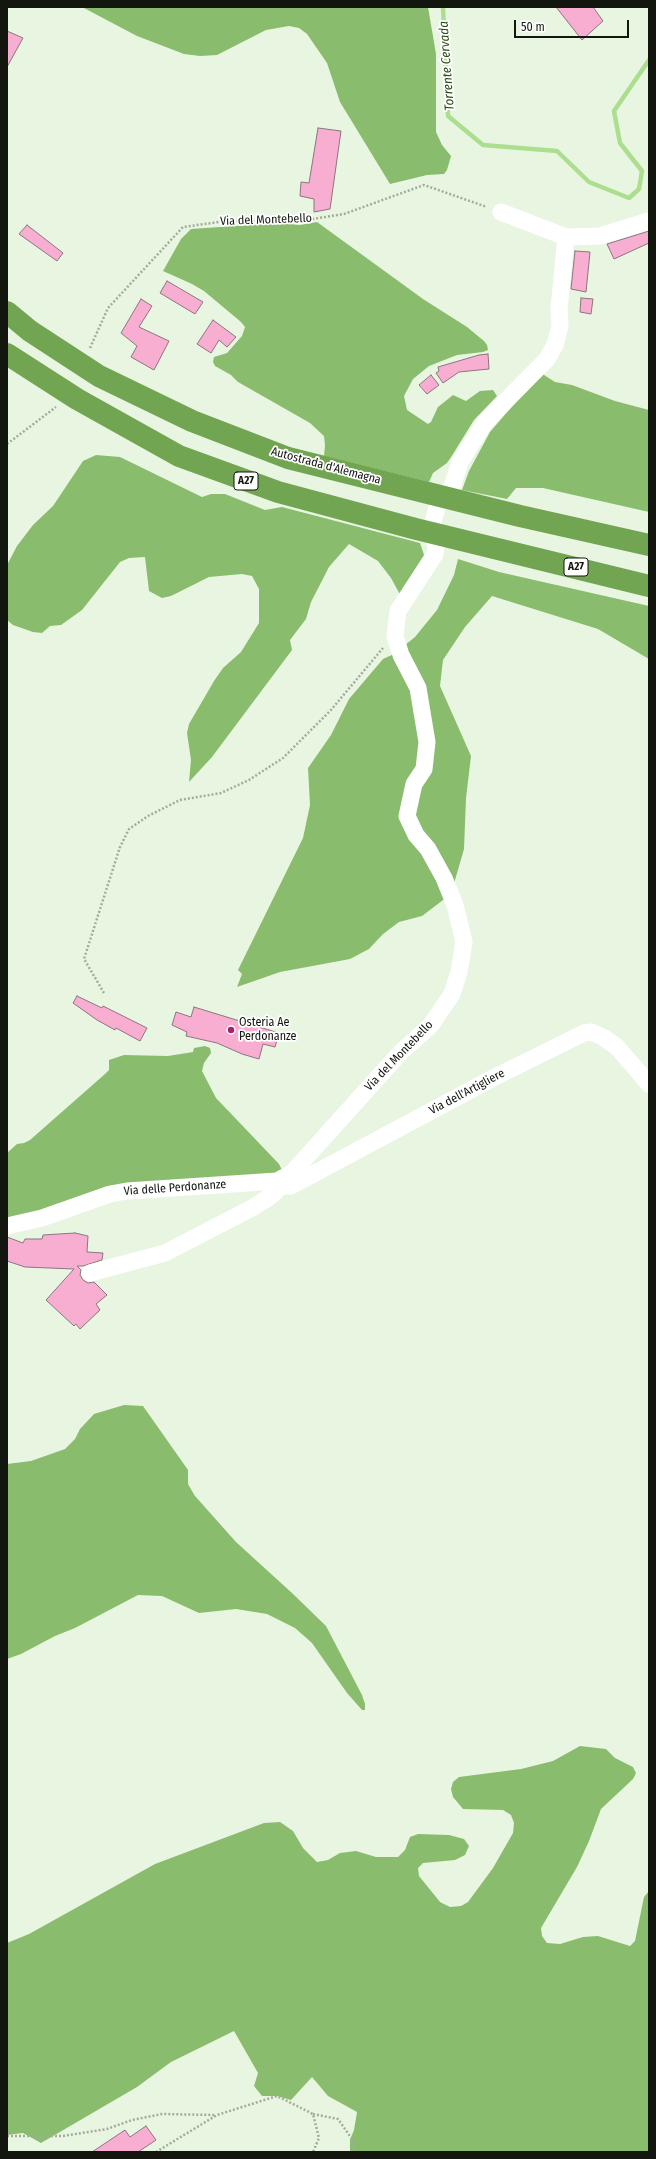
<!DOCTYPE html>
<html>
<head>
<meta charset="utf-8">
<style>
  body { margin:0 }
  #map { position:relative; width:656px; height:2159px; overflow:hidden; background:#e8f6e1; font-family:"Fira Sans Condensed",sans-serif }
  canvas { display:block }
  .frame { position:absolute; inset:0; border:8px solid #12160f; pointer-events:none }
  .scale { position:absolute; left:514px; top:20px; width:115px; height:18px; box-sizing:border-box; border:2px solid #12160f; border-top:0; padding-left:5px; font-size:12px; line-height:14px; white-space:nowrap; color:#12160f; -webkit-text-stroke:3px #fff; paint-order:stroke }
</style>
</head>
<body>
<div id="map">
<canvas width="656" height="2159"></canvas>
<div class="frame"></div>
<div class="scale">50 m</div>
</div>
<script>
const g = document.querySelector('canvas').getContext('2d');
g.lineJoin = 'round';
function paint(path, color) { g.fillStyle = color; g.fill(path, 'evenodd'); }
const toPath = rows => new Path2D(rows.map(r => 'M' + r).join(''));
function trace(path, color, width, dash) { g.strokeStyle = color; g.lineWidth = width; g.lineCap = dash ? 'butt' : 'round'; g.setLineDash(dash || []); g.stroke(path); }
function label(font, color, halo, rows, align = 'center') {
  g.font = font + ' "Fira Sans Condensed",sans-serif'; g.lineWidth = 3.5; g.setLineDash([]); g.textBaseline = 'middle'; g.strokeStyle = halo; g.fillStyle = color; for (const [text, x, y, turn = 0] of rows) {
    g.save(); g.translate(x, y); g.rotate((+turn || 0) * Math.PI / 180); g.textAlign = isNaN(turn) ? turn : align; if (halo) g.strokeText(text, 0, 0); g.fillText(text, 0, 0); g.restore();
  }
}
paint(toPath([
  [82,7,428,7,436,54,436,132,442,145,451,156,447,170,444,174,427,175,390,184,340,102,327,63,307,34,299,28,289,26,266,30,217,55,200,56,184,54,137,36],
  [317,222,423,299,467,327,484,341,487,345,488,350,483,352,457,355,429,366,413,379,404,396,407,410,428,424,431,422,438,407,453,395,466,401,480,391,493,390,497,396,474,420,453,454,447,463,433,473,429,482,324,456,325,445,324,436,310,423,238,382,231,375,215,366,213,362,214,357,227,353,242,336,245,327,241,322,204,291,192,284,163,271,181,239,191,229,278,223,300,225],
  [541,373,555,382,572,385,615,401,649,410,649,512,543,488,516,488,507,499,462,490,469,471,490,432],
  [96,455,120,457,202,497,211,494,225,494,265,510,282,507,420,543,425,558,403,600,391,578,378,561,349,544,329,567,311,602,306,619,290,640,292,650,212,757,189,782,191,760,187,733,189,724,214,681,223,668,241,652,259,623,259,589,252,576,242,574,209,577,171,596,162,598,149,591,145,557,129,558,120,562,82,610,61,625,50,626,42,633,33,632,13,625,7,620,7,565,17,546,33,525,53,506,83,461],
  [458,559,499,572,649,606,649,659,598,629,492,596,465,627,443,660,440,686,471,756,466,798,464,849,451,894,422,916,399,922,383,934,369,949,350,959,280,972,237,987,242,974,238,970,303,838,310,805,308,768,331,735,349,699,383,659,394,654,415,637,437,610,454,575],
  [205,1046,210,1048,211,1053,204,1063,202,1071,216,1098,279,1164,282,1170,269,1177,189,1186,7,1219,7,1153,17,1144,24,1143,30,1140,105,1074,109,1070,109,1060,124,1055,168,1056,193,1052,194,1048],
  [124,1405,143,1406,188,1470,188,1484,195,1496,236,1542,292,1593,326,1626,362,1695,365,1704,365,1710,362,1710,347,1693,312,1643,295,1628,267,1614,236,1609,199,1613,162,1596,138,1595,75,1628,55,1636,21,1654,7,1659,7,1464,31,1461,65,1449,75,1439,80,1429,94,1414],
  [580,1746,606,1749,615,1758,633,1767,636,1773,633,1779,601,1809,589,1841,577,1867,541,1928,542,1936,547,1943,560,1944,583,1937,598,1936,630,1946,635,1941,644,1897,649,1891,649,2152,350,2152,350,2140,354,2130,357,2112,328,2096,312,2077,291,2100,277,2096,262,2096,254,2086,258,2073,234,2031,171,2062,137,2087,41,2143,23,2133,7,2135,7,1943,29,1934,155,1864,264,1823,280,1822,293,1831,303,1848,317,1862,328,1860,340,1853,356,1851,376,1857,398,1857,405,1850,410,1837,418,1834,449,1835,464,1839,469,1846,465,1855,455,1860,423,1863,418,1868,419,1876,440,1902,450,1907,461,1906,468,1902,493,1868,513,1833,514,1823,511,1815,503,1810,463,1809,453,1797,451,1789,453,1782,459,1777,521,1769,553,1761]
]), '#8abc6d');
trace(toPath([
  [443,7,448,116,483,145,557,151,589,182,629,198,639,189,642,171,620,143,614,111,649,60]
]), '#abde8e', 4.5);
const building = toPath([
  [556,7,593,7,603,21,582,40,556,7],
  [7,31,23,38,7,67,7,31],
  [318,128,341,131,330,209,314,212,314,199,300,196,301,182,309,183,318,128],
  [27,225,63,253,57,261,19,234,27,225],
  [649,231,649,243,614,259,607,244,649,231],
  [575,251,590,252,586,292,571,289,575,251],
  [167,281,203,302,195,314,160,293,167,281],
  [581,298,593,299,591,314,580,312,581,298],
  [141,299,152,306,139,327,169,341,154,370,131,357,137,346,121,333,141,299],
  [213,320,236,337,227,347,219,340,211,353,197,344,213,320],
  [488,354,489,369,459,372,443,383,436,373,439,371,438,367,479,355,488,354],
  [431,375,439,385,427,394,419,385,431,375],
  [77,996,102,1008,103,1006,147,1028,140,1041,116,1028,115,1030,97,1020,73,1003,77,996],
  [194,1007,279,1033,275,1047,263,1044,259,1059,242,1054,217,1043,186,1036,187,1032,172,1025,176,1012,191,1017,194,1007],
  [75,1233,88,1236,87,1252,103,1253,102,1260,83,1266,77,1266,81,1270,80,1275,83,1280,88,1283,94,1282,107,1295,96,1304,100,1310,80,1329,76,1324,74,1326,46,1300,74,1269,25,1267,7,1261,7,1237,23,1243,25,1239,42,1239,43,1235,75,1233],
  [146,2126,156,2140,138,2152,92,2152,125,2130,130,2137,146,2126]
]);
paint(building, '#f7aed1');
trace(building, '#8b757f', 1);
trace(toPath([
  [90,348,108,308,183,227,226,221,300,221,344,214,424,185,487,207],
  [7,444,56,407],
  [104,993,84,959,120,847,129,829,148,816,180,800,221,793,249,780,283,758,331,710,383,648],
  [313,2114,338,2119,352,2139,353,2152],
  [7,2136,63,2136,107,2129,132,2120,162,2114,216,2115],
  [156,2152,217,2115,277,2096,313,2114,319,2138,313,2152]
]), '#a2ac9c', 2.5, [2, 2]);
trace(toPath([
  [501,212,566,237,600,236,649,221],
  [280,1186,291,1186,493,1078,584,1033,591,1032,603,1037,617,1047,649,1084],
  [7,1226,42,1218,110,1194,127,1191,277,1181,292,1173,400,1053,431,1025,452,994,459,972,464,942,455,905,444,878,428,849,416,835,407,816,414,784,424,769,427,742,418,688,401,655,395,636,398,611,435,554,436,547,431,530,439,500,452,487,460,462,485,422,547,359,555,345,560,326,559,309,566,237],
  [90,1273,165,1253,252,1208,271,1196,281,1186]
]), '#fff', 17);
trace(toPath([
  [7,312,30,331,99,376,192,421,288,458,520,516,649,545],
  [7,354,77,399,179,456,278,492,416,529,649,586]
]), '#72a552', 22);
for (const [x, y, r, color] of [
  [231,1030,4,"#a52271"]
]) { const dot = new Path2D(); dot.arc(x, y, r, 0, 2 * Math.PI); g.fillStyle = color; g.fill(dot); trace(dot, '#fff', 1.5); }
for (const [x, y, w] of [
  [246,481,24],
  [576,567,24]
]) { const box = new Path2D(); box.roundRect(x - w / 2, y - 9, w, 18, 3); g.fillStyle = '#fff'; g.fill(box); trace(box, '#12160f', 1); }
label('bold 11px', '#12160f', null, [
  ["A27",246,481],
  ["A27",576,567]
]);
label('12px', '#12160f', '#fff', [
  ["Via del Montebello",266,220,-2],
  ["Autostrada d'Alemagna",326,466,15],
  ["Via del Montebello",399,1056,-46],
  ["Via dell'Artigliere",467,1092,-28],
  ["Via delle Perdonanze",175,1188,-4]
]);
label('12px', '#12160f', '#fff', [
  ["Osteria Ae",239,1023],
  ["Perdonanze",239,1037]
], 'left');
label('italic 13px', '#2a4a14', '#fff', [
  ["Torrente Cervada",447,66,-94]
]);
</script>
</body>
</html>
